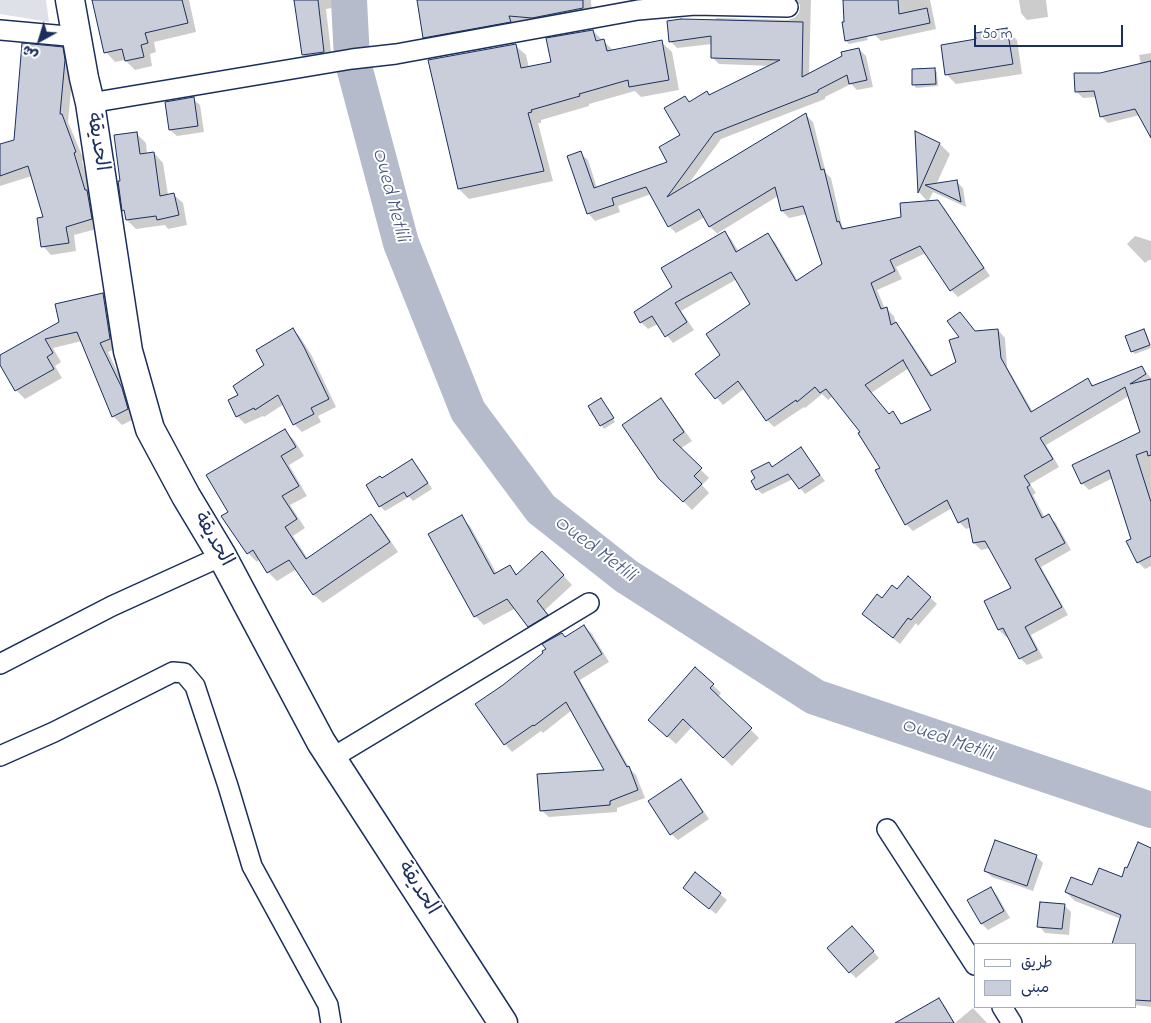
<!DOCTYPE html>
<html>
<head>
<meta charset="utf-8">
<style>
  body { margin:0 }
  #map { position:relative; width:1151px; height:1023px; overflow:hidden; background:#fff; font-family:"Indie Flower","Playpen Sans Arabic",sans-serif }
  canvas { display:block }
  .legend { position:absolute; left:974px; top:943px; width:162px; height:65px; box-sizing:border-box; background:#fff; border:1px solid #a4acbf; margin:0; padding:6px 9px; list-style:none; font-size:15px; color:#1b2f5e }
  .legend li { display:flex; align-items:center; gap:10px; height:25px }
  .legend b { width:25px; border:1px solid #a4acbf }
  .north { position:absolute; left:15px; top:15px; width:50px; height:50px; -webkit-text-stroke:4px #fff; paint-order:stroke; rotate:219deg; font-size:14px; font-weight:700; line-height:20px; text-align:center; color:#1b2f5e }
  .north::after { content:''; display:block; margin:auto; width:18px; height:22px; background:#1b2f5e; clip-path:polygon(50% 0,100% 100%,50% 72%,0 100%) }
  .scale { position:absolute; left:974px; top:25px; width:149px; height:22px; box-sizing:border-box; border:2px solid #1b2f5e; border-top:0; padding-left:6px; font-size:15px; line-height:18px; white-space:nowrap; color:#1b2f5e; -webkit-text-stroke:4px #fff; paint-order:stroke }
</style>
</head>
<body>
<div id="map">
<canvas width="1151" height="1023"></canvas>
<ul class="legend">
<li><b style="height:6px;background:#fff"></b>طريق</li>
<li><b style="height:14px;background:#caceda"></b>مبنى</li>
</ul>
<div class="north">ش</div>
<div class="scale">50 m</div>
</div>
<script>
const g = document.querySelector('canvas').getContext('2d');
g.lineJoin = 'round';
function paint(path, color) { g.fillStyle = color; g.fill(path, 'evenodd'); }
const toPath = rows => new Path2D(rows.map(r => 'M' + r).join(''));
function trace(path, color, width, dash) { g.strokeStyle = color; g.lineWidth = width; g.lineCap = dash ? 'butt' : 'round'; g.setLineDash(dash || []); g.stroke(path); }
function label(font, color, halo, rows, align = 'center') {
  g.font = font + ' "Indie Flower","Playpen Sans Arabic",sans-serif'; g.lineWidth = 4; g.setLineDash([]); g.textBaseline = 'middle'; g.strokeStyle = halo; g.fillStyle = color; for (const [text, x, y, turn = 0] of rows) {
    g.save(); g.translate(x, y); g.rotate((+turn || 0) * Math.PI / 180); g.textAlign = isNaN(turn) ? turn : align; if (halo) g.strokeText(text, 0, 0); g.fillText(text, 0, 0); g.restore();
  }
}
paint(toPath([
  [0,0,46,0,49,22,0,14]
]), '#dee1e7');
paint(toPath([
  [94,0,189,0,196,32,154,42,156,52,150,54,152,66,135,70,125,60,115,62,106,52],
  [296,0,331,0,332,8,326,9,332,61,312,63,303,55],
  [418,0,591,0,592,17,433,46,424,37],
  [723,0,811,0,809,75,859,49,866,56,873,87,857,90,851,84,825,97,825,99,721,139,687,186,806,115,813,122,826,173,831,178,842,226,846,230,902,218,938,201,945,209,990,276,958,297,951,290,926,253,896,267,902,279,877,290,885,309,887,309,894,316,896,324,903,331,933,376,957,363,961,337,960,314,976,332,998,330,1005,338,1007,367,1033,412,1088,380,1094,386,1142,368,1151,378,1151,566,1145,569,1138,562,1133,539,1113,478,1089,490,1082,483,1142,432,1129,396,1046,445,1059,467,1030,484,1036,493,1033,495,1045,518,1049,516,1056,523,1071,550,1041,567,1068,615,1031,635,1043,658,1027,665,1020,658,1009,636,1006,637,999,630,985,602,1013,589,990,548,981,550,974,543,971,527,966,529,959,522,952,508,913,531,906,524,882,468,862,432,833,396,828,400,822,394,805,408,804,407,774,427,767,420,745,388,723,405,697,374,722,355,751,305,737,279,681,311,694,330,673,343,658,324,648,329,641,322,719,235,710,227,705,217,676,233,669,226,651,194,618,206,620,212,595,221,588,213,580,153,588,160,597,188,669,163,682,135,684,97,690,103,707,93,710,96,771,66,719,64,712,57,712,44,677,48,670,41,716,21,716,18,788,20,794,18,799,13,800,7,800,4],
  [778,196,782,211,789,218,807,214,824,264,798,281,775,242,768,235,739,252,731,239,724,232,719,235,718,233],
  [909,368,933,410,903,425,893,413,890,415,871,393],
  [844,0,851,0,868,40,849,44,846,41],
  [872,0,930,0,936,29,881,41,875,35],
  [1019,0,1046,0,1048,17,1027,20,1021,13],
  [1007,30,1017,40,1022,74,956,84,946,74,978,40],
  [593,31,614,51,661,42,672,52,679,90,641,97,635,91,589,104,589,106,541,120,541,123,538,123,553,181,469,199,459,189,515,45,526,55,529,68,553,63],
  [62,48,71,57,73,69,68,122,84,160,82,161,100,228,74,235,76,251,51,255,43,246,44,218,32,176,0,186,0,145,15,141],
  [1151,53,1151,135,1140,115,1108,123,1101,116,1097,97,1083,98,1076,91,1100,74,1141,65,1139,55],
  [934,69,937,72,938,86,916,88,914,85],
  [193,99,200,105,204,132,177,136,170,130],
  [136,133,146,143,147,154,154,153,163,163,168,195,173,194,183,203,187,225,168,229,165,225,136,229,127,220,126,213,124,210,122,181],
  [916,133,940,144,950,154,936,185,957,182,963,188,966,207,933,192,928,202,919,192],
  [1135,236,1151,241,1151,260,1149,260,1145,263,1127,244],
  [103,294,112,303,118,348,108,352,130,398,136,418,122,425,113,416,82,341,53,348,61,362,55,366,62,378,25,399,16,390,0,362,0,356,60,322],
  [293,329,300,337,312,356,336,407,318,416,321,422,302,432,294,424,284,404,264,417,263,416,245,424,237,416,230,401,240,396,266,365],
  [1144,331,1147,334,1151,348,1135,354,1132,351],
  [601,399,615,422,604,429,589,406],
  [661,400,669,409,692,441,680,449,709,478,702,485,709,493,692,510,660,478],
  [285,431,294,440,304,456,289,465,307,496,290,505,305,528,293,536,308,559,371,516,380,525,398,552,323,603,314,595,297,569,277,581,268,572,260,559,257,562,248,553,230,512],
  [801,448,825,481,805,494,793,479,762,494,757,489,756,479,769,463,773,467],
  [412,460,417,466,432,489,413,501,409,497,385,511,380,506,382,479],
  [461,517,470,526,497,574,510,567,518,575,551,562,572,585,545,610,556,624,538,635,516,608,484,625,475,616,430,534],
  [908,578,937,604,918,626,916,623,900,644,863,614,882,600,897,591],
  [584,626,592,634,609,662,580,680,630,769,636,775,645,798,617,808,617,812,549,817,541,810,606,771,572,710,543,733,541,731,512,752,505,744,503,686,565,638],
  [713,685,721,693,718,697,759,738,732,766,692,727,676,744,658,728],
  [681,781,687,787,709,819,678,840,671,834],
  [1151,849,1151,961,1135,956,1135,944,1113,944,1121,919,1075,901,1066,892,1123,879,1127,869],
  [1036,856,1043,863,1033,891,992,877,985,871],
  [684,888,720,894,727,900,716,914],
  [991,888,997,895,1010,918,988,930,982,924,969,900],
  [1064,905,1071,912,1069,935,1045,933,1039,926],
  [859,934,879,958,856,978,850,972],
  [1135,980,1151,983,1151,1007,1135,1005],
  [939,999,945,1006,955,1023,973,1008,987,1023,917,1023]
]), '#0003');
trace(toPath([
  [349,0,352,59,401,243,468,411,541,509,626,576,815,697,1151,810]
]), '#b5bbca', 36);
const building = toPath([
  [92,0,182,0,188,23,145,33,148,43,141,45,144,57,125,61,122,49,104,53,92,0],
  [294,0,318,0,324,52,302,55,294,0],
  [417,0,583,0,583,8,532,18,509,16,511,22,423,38,417,0],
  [843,0,898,0,899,14,927,8,930,23,845,41,842,22,844,22,843,0],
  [681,19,803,22,802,77,842,56,841,52,859,48,867,80,849,84,847,75,818,90,818,92,714,133,667,197,806,113,821,170,824,169,837,222,839,221,842,229,901,217,900,203,938,200,984,268,950,291,920,246,890,260,895,271,871,283,881,309,887,307,891,325,896,322,931,376,956,362,949,340,959,337,947,321,960,312,975,331,998,329,1001,358,1031,412,1088,378,1092,386,1142,366,1146,374,1130,384,1151,379,1151,455,1148,456,1147,451,1136,455,1151,502,1151,556,1137,563,1126,541,1131,539,1109,470,1081,484,1072,465,1140,432,1125,387,1040,438,1053,459,1024,476,1030,485,1027,487,1042,518,1049,514,1065,543,1035,559,1062,607,1025,627,1037,650,1019,659,1003,628,998,630,984,601,1011,588,985,541,973,543,968,518,958,523,947,500,905,525,875,470,880,468,858,433,860,432,826,389,820,393,815,387,797,402,796,400,766,421,738,381,715,399,695,374,720,355,706,334,750,304,731,272,675,303,687,322,665,337,652,316,640,323,634,312,672,287,661,268,725,231,736,252,768,233,796,281,822,264,803,206,781,211,775,187,709,227,699,209,668,227,646,187,612,198,614,205,587,214,567,156,581,151,594,188,667,162,659,147,680,135,664,108,685,96,689,102,707,91,709,95,780,60,711,58,711,36,669,42,667,21,681,19],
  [903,360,931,410,901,424,893,411,889,414,865,385,903,360],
  [1007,28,1013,64,945,75,941,45,976,39,975,33,1007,28],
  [593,30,596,41,604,39,607,51,662,40,669,80,629,87,628,80,579,94,580,96,531,110,532,112,528,113,544,171,458,189,428,60,516,44,521,68,551,62,546,38,593,30],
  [22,43,63,47,65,60,60,114,62,114,76,152,74,153,85,190,87,190,92,219,66,227,69,243,41,247,37,218,43,217,28,166,0,176,0,144,14,140,22,43],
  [1151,61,1151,138,1135,109,1100,117,1094,91,1075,92,1074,73,1100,73,1151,61],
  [935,68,936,84,912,85,912,69,935,68],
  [194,97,198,126,169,130,165,102,194,97],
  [915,131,940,143,918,193,915,131],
  [137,132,140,154,154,152,160,196,174,193,179,215,157,220,156,216,126,220,124,210,122,211,118,181,120,181,114,135,137,132],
  [957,180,961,202,925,185,957,180],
  [103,293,110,339,100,343,122,388,128,409,112,417,77,332,45,339,53,353,47,357,54,369,15,391,0,365,0,355,59,322,55,304,103,293],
  [293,328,304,347,329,399,311,408,314,414,293,425,278,395,255,410,254,408,236,417,228,400,238,395,233,386,264,365,256,350,293,328],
  [1144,329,1150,345,1131,352,1125,336,1144,329],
  [601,398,614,418,600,426,588,406,601,398],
  [661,398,684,432,673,440,702,468,694,476,702,484,683,502,659,479,622,425,661,398],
  [285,429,296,447,281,456,299,486,282,496,297,519,285,527,306,559,371,514,390,542,313,595,289,560,267,573,253,550,247,554,221,516,228,512,206,475,285,429],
  [801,447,820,475,799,489,788,474,756,490,751,481,755,478,751,471,769,462,772,467,801,447],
  [412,459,428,483,407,497,404,492,379,507,366,485,380,476,382,478,412,459],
  [462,515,494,574,510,565,516,575,542,551,564,575,537,601,548,615,528,627,507,599,474,617,428,534,462,515],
  [908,576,931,597,911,620,908,618,893,638,862,614,877,594,882,598,892,585,897,589,908,576],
  [584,625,602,654,574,672,627,767,629,766,638,790,610,801,610,805,540,811,537,774,604,770,566,702,534,726,533,725,504,745,475,704,503,685,543,653,542,651,546,649,542,644,562,633,565,637,584,625],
  [695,667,714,684,710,688,752,728,723,758,683,719,667,737,648,720,695,667],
  [681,779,703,812,670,835,648,801,681,779],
  [995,840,1037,855,1027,886,984,871,995,840],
  [1138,842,1151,848,1151,1001,1135,1000,1135,944,1112,944,1121,915,1065,892,1071,877,1092,885,1099,868,1122,877,1125,867,1127,868,1138,842],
  [695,872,721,893,709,909,683,888,695,872],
  [991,887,1004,911,981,924,967,900,991,887],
  [1040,902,1065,904,1062,929,1037,927,1040,902],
  [852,926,874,951,849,973,827,948,852,926],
  [939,998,954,1023,895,1023,939,998]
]);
paint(building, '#caceda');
trace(building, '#1b2f5e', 1);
const street = toPath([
  [0,30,78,37],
  [90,103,352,59,396,54,638,10,695,5,788,7],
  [0,664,112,606,222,556],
  [0,756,54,732,173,672,184,673,195,686,228,786,252,866,328,1005,331,1023],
  [332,758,589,603],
  [887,829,975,965],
  [1002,1007,1012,1023]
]);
const secondary = toPath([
  [70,0,84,78,90,103,128,351,150,429,186,496,222,556,321,742,503,1023]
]);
trace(street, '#1b2f5e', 22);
trace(secondary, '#1b2f5e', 31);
trace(street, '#fff', 19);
trace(secondary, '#fff', 28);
label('20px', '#1b2f5e', '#fff', [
  ["الحديقة",96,142,81],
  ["الحديقة",212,540,60],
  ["الحديقة",417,889,57]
]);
label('italic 21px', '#49597e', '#fff', [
  ["Oued Metlili",389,195,75],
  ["Oued Metlili",594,550,37],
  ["Oued Metlili",947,741,19]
]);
</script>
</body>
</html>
